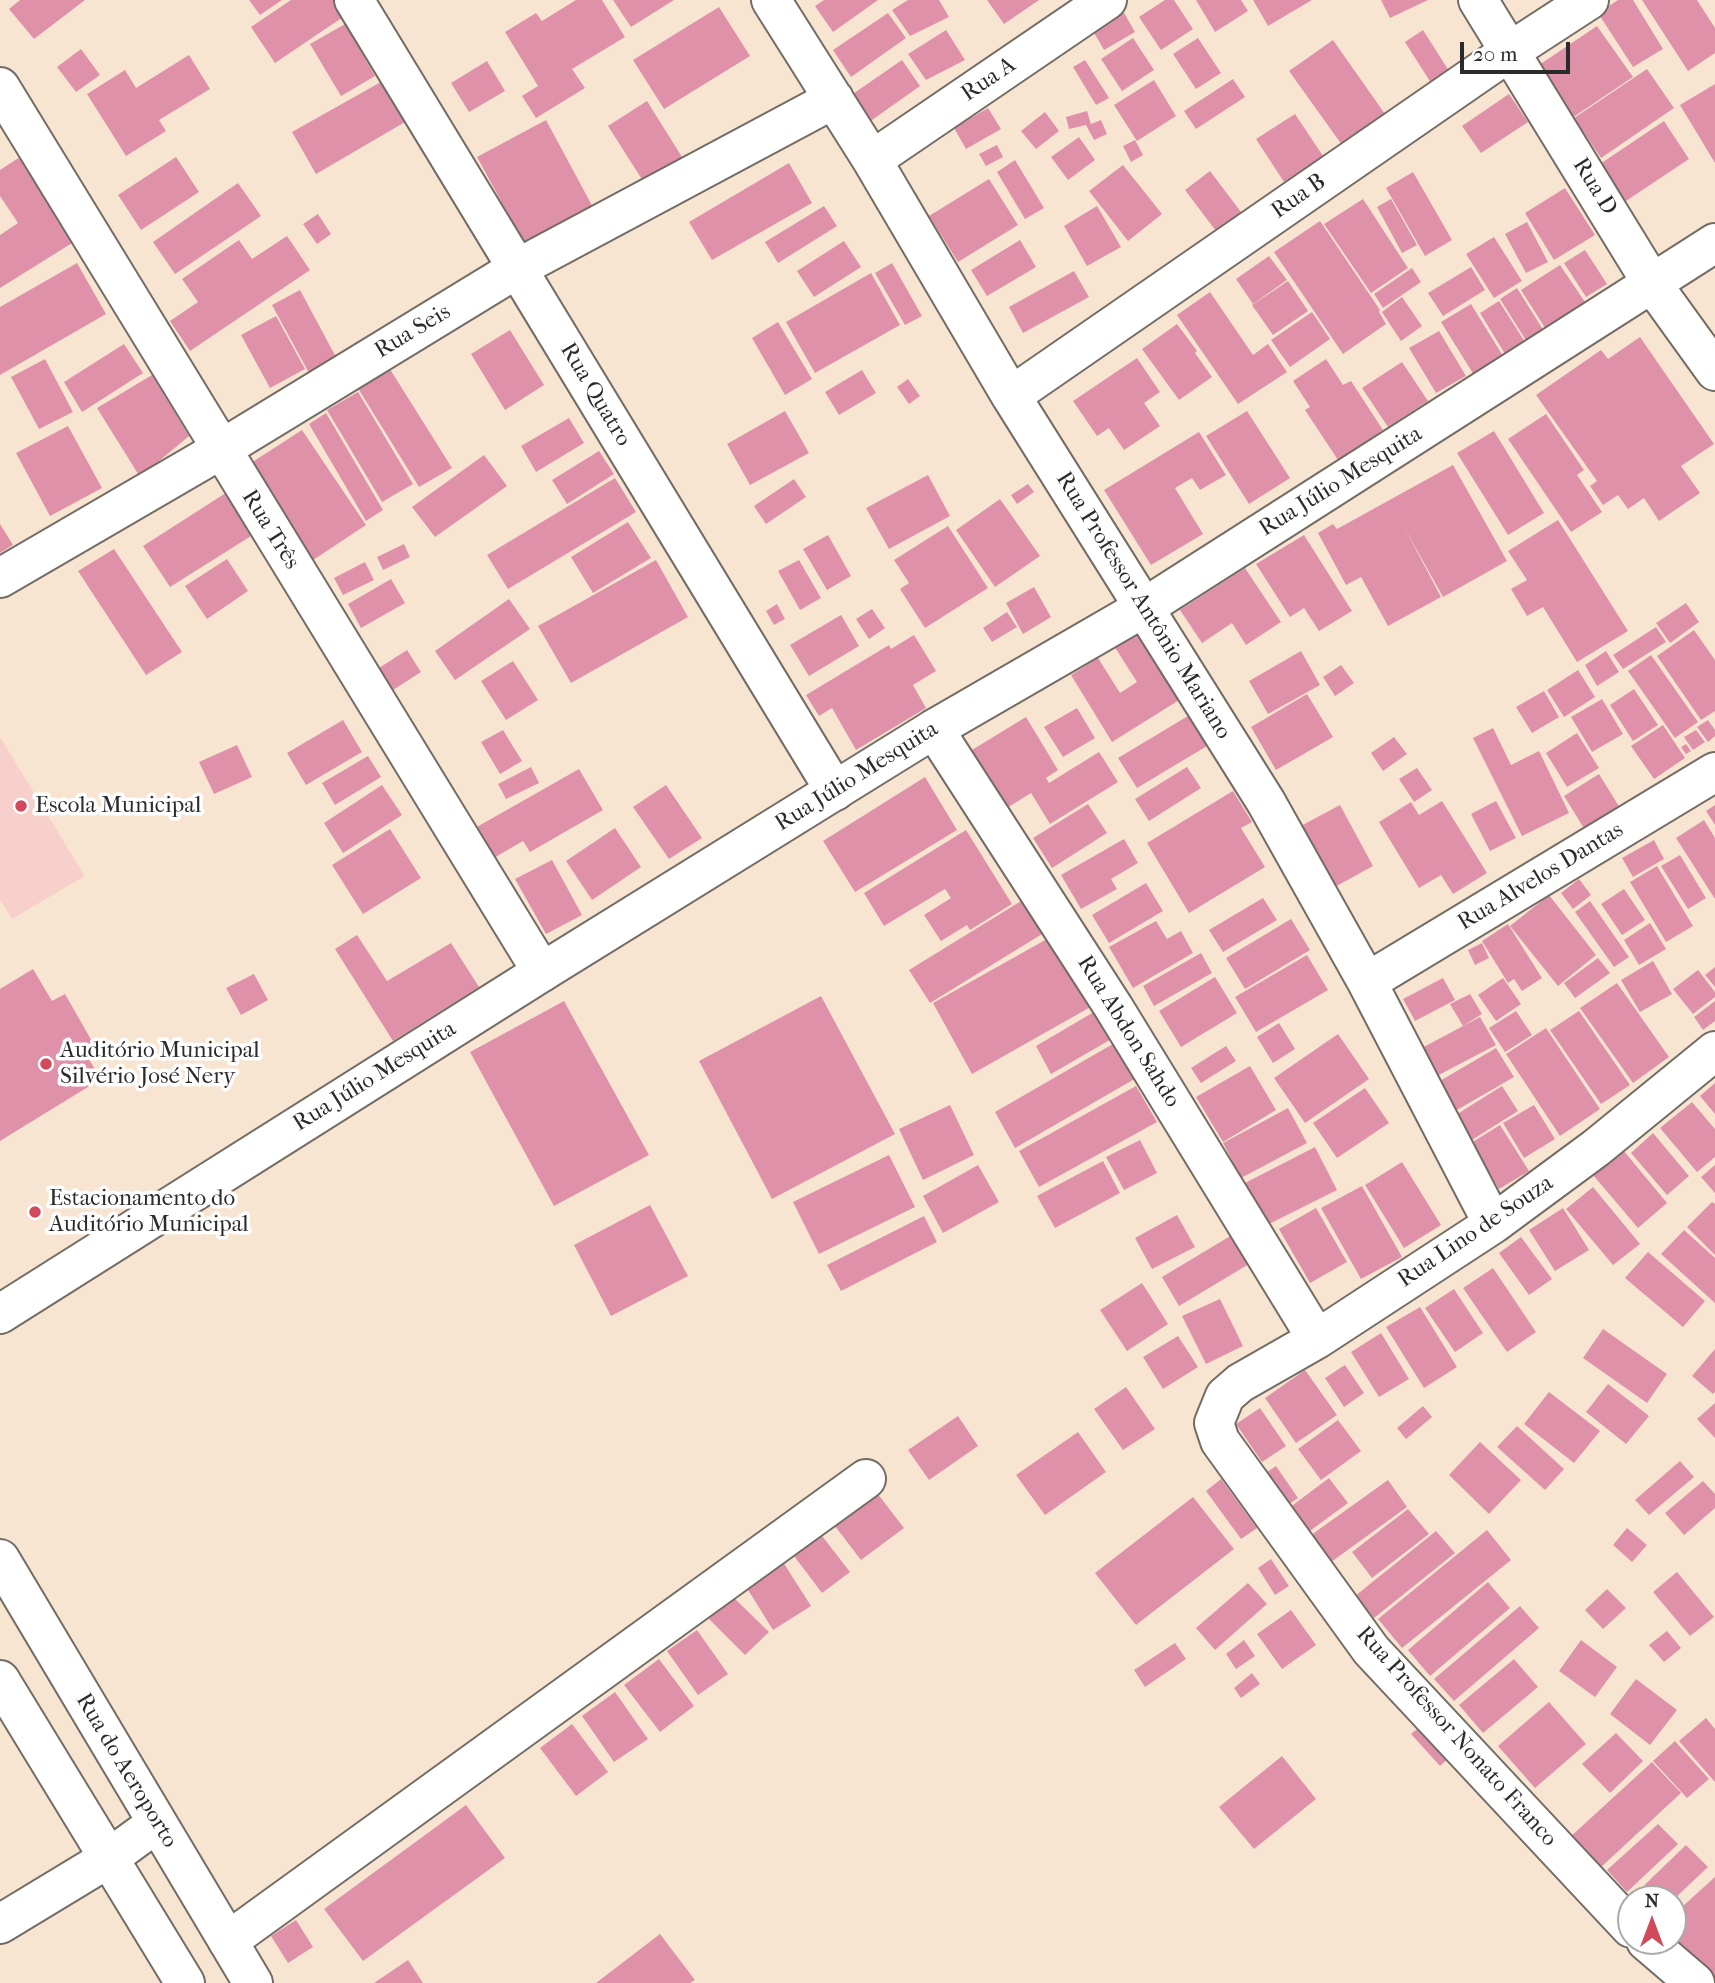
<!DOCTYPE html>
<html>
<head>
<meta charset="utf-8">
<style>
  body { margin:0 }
  #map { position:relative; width:1715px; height:1983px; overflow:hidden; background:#f8e5d1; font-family:"IM FELL French Canon",serif }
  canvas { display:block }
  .north { position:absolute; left:1617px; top:1885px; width:70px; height:70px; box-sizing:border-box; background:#fff; border:2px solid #aaa; border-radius:50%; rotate:0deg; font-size:19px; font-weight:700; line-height:28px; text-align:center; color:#2b2b2b }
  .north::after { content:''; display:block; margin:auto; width:24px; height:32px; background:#d1495b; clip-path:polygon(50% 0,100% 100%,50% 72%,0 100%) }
  .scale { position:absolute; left:1460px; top:42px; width:110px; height:32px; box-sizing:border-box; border:4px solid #2b2b2b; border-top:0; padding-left:9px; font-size:21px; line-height:24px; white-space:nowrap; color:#2b2b2b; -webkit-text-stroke:5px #fff; paint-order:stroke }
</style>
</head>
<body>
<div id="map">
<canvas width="1715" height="1983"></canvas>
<div class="north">N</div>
<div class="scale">20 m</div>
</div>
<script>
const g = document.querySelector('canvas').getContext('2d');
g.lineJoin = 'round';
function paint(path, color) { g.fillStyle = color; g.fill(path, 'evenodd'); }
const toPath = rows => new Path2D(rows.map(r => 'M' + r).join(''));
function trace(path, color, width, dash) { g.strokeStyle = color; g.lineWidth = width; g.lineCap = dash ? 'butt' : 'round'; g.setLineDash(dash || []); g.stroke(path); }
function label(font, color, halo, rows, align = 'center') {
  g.font = font + ' "IM FELL French Canon",serif'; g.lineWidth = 7; g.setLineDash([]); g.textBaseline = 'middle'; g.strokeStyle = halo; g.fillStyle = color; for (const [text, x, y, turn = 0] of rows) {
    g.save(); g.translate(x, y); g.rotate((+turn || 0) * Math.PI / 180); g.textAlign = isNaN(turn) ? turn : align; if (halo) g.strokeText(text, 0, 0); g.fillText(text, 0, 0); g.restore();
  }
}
paint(toPath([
  [0,737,85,876,12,919,0,900]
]), '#f7d0cb');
paint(toPath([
  [20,0,85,0,34,39,9,9],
  [249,0,282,0,260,15],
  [291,0,336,0,346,15,275,63,251,27],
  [576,0,602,0,625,37,572,69,585,88,536,118,522,96,538,86,505,32,536,13,542,21],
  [613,0,674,0,631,27],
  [824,0,878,0,833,32,815,6],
  [908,0,939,0,949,17,910,36,892,10],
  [987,0,1039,0,1004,24],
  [1165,0,1174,0,1193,29,1161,50,1139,17],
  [1196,0,1241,0,1248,11,1215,32],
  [1253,0,1312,0,1268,26],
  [1381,0,1428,0,1390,18],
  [1618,0,1633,0,1663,49,1633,67,1598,13],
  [1642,0,1697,0,1715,28,1715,53,1688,71],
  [719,7,750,56,664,109,633,60],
  [1123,11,1135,32,1104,50,1092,29],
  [888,13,906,38,851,77,833,50],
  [345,24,375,76,341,96,310,44],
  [1597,26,1633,77,1572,118,1536,67],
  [946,30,965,60,926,80,908,54],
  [1423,30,1449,71,1431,83,1405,42],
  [1133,38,1154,70,1122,91,1101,59],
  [1198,38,1221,73,1196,89,1173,54],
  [1333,40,1385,114,1342,145,1289,71],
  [81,49,100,75,76,92,57,67],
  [189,55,210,89,159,120,166,131,126,156,87,94,125,70,136,88],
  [902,60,920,86,865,125,847,98],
  [1085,60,1109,98,1096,105,1073,67],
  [487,61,505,91,469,112,451,83],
  [1647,69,1674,108,1601,158,1574,118],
  [388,78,412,118,316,174,292,132],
  [1233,79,1245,97,1196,129,1184,111],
  [1154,80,1176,116,1137,141,1114,105],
  [1715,84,1715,163,1680,105],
  [1509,94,1528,122,1481,153,1462,126],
  [647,101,682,157,643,181,608,126],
  [988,108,1001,129,966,149,954,128],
  [1087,111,1091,124,1101,120,1107,134,1094,140,1086,125,1069,129,1066,117],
  [1045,112,1059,131,1036,149,1021,131],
  [1295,114,1323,156,1284,182,1256,139],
  [546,120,595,211,526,247,477,157],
  [1664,121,1689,159,1623,203,1597,166],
  [1079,137,1095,160,1068,180,1051,157],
  [1135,140,1143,155,1131,162,1123,146],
  [997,145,1003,157,986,166,979,154],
  [23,155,77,240,0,288,0,235,18,223,0,196,0,170],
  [176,157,199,192,141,230,118,195],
  [1015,160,1044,208,1025,219,997,172],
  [789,163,812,203,712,260,689,222],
  [1123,165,1162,214,1128,241,1089,191],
  [1210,171,1241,212,1216,231,1185,190],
  [1413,172,1452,240,1425,256,1386,188],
  [989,179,1018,225,958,262,929,216],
  [238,183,261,216,175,274,153,242],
  [1565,188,1595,235,1554,260,1525,213],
  [1363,199,1408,268,1371,293,1324,224],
  [1391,199,1417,245,1402,253,1377,207],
  [824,206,837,226,778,263,765,242],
  [1097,206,1121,247,1087,266,1064,226],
  [318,214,331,234,317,244,303,224],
  [1320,221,1380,310,1379,312,1386,324,1343,354,1274,252],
  [1527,222,1548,262,1526,273,1505,234],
  [287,236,310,270,190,351,170,321,198,302,182,279,239,240,252,259],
  [1494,237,1522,281,1494,298,1466,254],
  [1020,240,1036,267,987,296,971,270],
  [844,241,861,267,814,297,797,271],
  [1585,250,1607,284,1586,297,1564,263],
  [1269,256,1287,280,1253,304,1236,279],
  [77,263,106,314,0,375,0,307],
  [892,263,922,316,905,325,875,273],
  [1560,265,1587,305,1547,331,1521,290],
  [1471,267,1485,290,1443,316,1428,293],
  [1412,268,1421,282,1383,308,1374,294],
  [1074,271,1089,297,1023,333,1009,307],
  [871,273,900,325,815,373,786,322],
  [1288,281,1308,311,1273,335,1252,305],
  [1517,288,1544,331,1527,342,1500,299],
  [300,290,337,359,309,373,272,305],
  [1210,292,1253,355,1268,344,1287,372,1238,404,1177,315],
  [1402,297,1422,326,1401,341,1382,312],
  [1499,301,1525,342,1505,354,1480,313],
  [1471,304,1503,356,1474,375,1441,322],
  [1312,312,1330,339,1290,367,1271,340],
  [276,316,305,369,270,388,241,335],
  [778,322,812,379,785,395,752,338],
  [1177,324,1197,351,1195,353,1212,377,1179,400,1142,349],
  [510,330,544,385,505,410,471,354],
  [1439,331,1466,376,1436,393,1409,348],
  [1640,337,1714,444,1681,466,1700,493,1659,521,1644,498,1628,509,1618,495,1603,505,1590,486,1597,481,1536,395,1601,350,1608,359],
  [124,344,143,373,82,412,64,382],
  [1137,358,1160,392,1144,403,1160,426,1124,450,1109,428,1097,436,1073,401],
  [45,359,73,412,39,429,11,377],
  [1326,359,1343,385,1351,381,1383,430,1338,460,1305,410,1310,407,1293,381],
  [1402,362,1428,401,1388,427,1362,388],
  [388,366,452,468,419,487,356,385],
  [862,370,876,393,839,415,825,392],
  [152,375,189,436,140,477,97,408],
  [908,379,920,396,909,404,897,387],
  [358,392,413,484,382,502,327,410],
  [785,411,809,453,750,485,727,444],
  [1247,411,1290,478,1249,504,1206,436],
  [326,413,383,510,366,521,309,424],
  [1546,414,1584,470,1577,475,1602,512,1571,532,1508,439],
  [569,418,584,443,536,472,521,446],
  [68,426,102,488,50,516,16,453],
  [302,430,366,525,304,566,240,470],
  [1494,431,1544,513,1508,535,1457,453],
  [1199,432,1226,475,1200,490,1192,478,1175,488,1203,534,1151,565,1104,490],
  [599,451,614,474,567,504,552,480],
  [484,455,507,486,435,537,412,507],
  [1453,465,1507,561,1443,597,1404,527,1441,597,1388,626,1361,577,1346,585,1318,533,1333,524,1337,529],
  [928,475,950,516,889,549,866,508],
  [615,478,636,512,508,589,487,555],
  [794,479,806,497,766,524,754,506],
  [1028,484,1034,492,1017,504,1011,495],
  [232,489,259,531,170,587,143,546],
  [1000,499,1040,556,995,587,956,530],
  [1558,520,1628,631,1577,662,1543,607,1527,616,1511,589,1527,580,1508,551],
  [628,522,651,558,593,593,571,557],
  [0,524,13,545,0,553],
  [948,526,988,588,925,628,900,589,909,583,894,560],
  [828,535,851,576,827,590,803,549],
  [1304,535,1352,611,1319,631,1304,608,1290,617,1256,564],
  [404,544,410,557,383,570,377,557],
  [114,549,182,652,146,675,78,571],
  [227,559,248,591,207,619,185,586],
  [656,560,688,617,571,683,538,626],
  [799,560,821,598,800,610,778,571],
  [365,562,374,580,343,595,334,578],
  [1245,568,1281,622,1246,645,1232,623,1202,643,1180,610],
  [391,579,405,603,361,628,348,604],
  [1034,587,1051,617,1023,634,1006,603],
  [509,599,530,629,455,680,435,651],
  [1686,603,1699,622,1670,643,1656,623],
  [777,604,785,619,774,625,766,611],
  [872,609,885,628,869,639,856,619],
  [1007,612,1017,627,992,642,983,628],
  [841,615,859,646,809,676,790,645],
  [1656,627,1666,642,1623,669,1613,655],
  [1142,629,1184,697,1112,742,1071,675,1098,658,1120,693,1137,682,1114,646],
  [1694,630,1715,660,1715,711,1701,720,1657,656],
  [914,635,936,671,913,685,926,708,856,750,832,708,819,716,806,695,889,645,891,649],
  [407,650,421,672,393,690,379,668],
  [1301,651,1320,685,1268,714,1249,681],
  [1606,651,1619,672,1597,686,1585,665],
  [1651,655,1698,722,1675,738,1628,671],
  [513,661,538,700,506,720,481,681],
  [1341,665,1354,683,1335,696,1323,677],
  [1578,670,1595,697,1564,717,1547,690],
  [1634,689,1658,725,1633,741,1610,705],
  [1544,691,1559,717,1532,733,1516,707],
  [1307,694,1333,737,1276,770,1251,727],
  [1602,699,1623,734,1592,752,1571,717],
  [1077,708,1095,738,1063,757,1044,727],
  [1188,716,1207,746,1137,788,1118,758],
  [1026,717,1058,770,1046,778,1049,783,1099,752,1118,782,1050,824,1031,793,1002,811,967,753],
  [343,720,362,752,306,785,287,753],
  [1708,720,1715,730,1715,736,1708,742,1697,727],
  [1663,725,1685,758,1654,779,1631,746],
  [1493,728,1511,765,1539,751,1569,813,1522,836,1473,738],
  [503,730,522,761,500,774,481,742],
  [1696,730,1705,742,1693,750,1684,737],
  [1577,733,1599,768,1567,787,1546,753],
  [1394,737,1407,754,1383,771,1371,753],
  [1686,744,1691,751,1686,754,1681,747],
  [237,745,252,777,214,794,199,762],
  [368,756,381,777,335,805,322,783],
  [531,767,539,783,506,799,498,784],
  [1187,767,1201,788,1149,821,1135,799],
  [1417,768,1432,790,1414,802,1399,779],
  [579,769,603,810,530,852,523,841,492,859,475,828],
  [1599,774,1620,808,1585,830,1564,796],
  [925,777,957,830,855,892,823,841],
  [382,785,402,815,343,853,324,823],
  [666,785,702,838,669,859,633,807],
  [1233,791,1252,822,1241,828,1265,867,1189,913,1147,843],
  [1442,801,1487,873,1453,894,1441,875,1419,888,1379,822,1411,802,1419,815],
  [1496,801,1516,838,1490,851,1471,814],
  [1088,804,1107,833,1052,868,1033,838],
  [1340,805,1373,866,1331,889,1297,828],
  [1715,805,1715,825,1706,811],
  [1704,820,1715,838,1715,899,1676,838],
  [615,828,641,867,592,900,566,861],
  [390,829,421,878,363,914,332,865],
  [966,830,1012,904,970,930,967,925,941,941,924,915,951,898,945,889,884,926,864,893],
  [1124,839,1138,863,1111,879,1117,889,1081,909,1061,875],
  [1654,840,1664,859,1633,877,1622,858],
  [1680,855,1706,898,1688,909,1661,866],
  [552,860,582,915,546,934,515,879],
  [1657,866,1693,926,1666,942,1630,882],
  [1579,879,1591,895,1573,909,1561,893],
  [1146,883,1163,911,1109,943,1092,915],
  [1624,889,1645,920,1622,935,1601,904],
  [1549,895,1596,955,1558,986,1510,926],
  [1026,898,1047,931,930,1003,909,970],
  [1263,898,1277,920,1223,952,1209,930],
  [1590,901,1629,957,1614,967,1575,912],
  [1291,919,1310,950,1245,989,1226,958],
  [1156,921,1167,939,1181,931,1193,953,1133,988,1109,947],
  [1650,923,1666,949,1639,965,1624,940],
  [1508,924,1542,978,1522,991,1514,979,1508,983,1482,941],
  [357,935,387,981,451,943,479,987,393,1041,335,949],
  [1054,935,1094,1005,972,1074,933,1003],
  [1482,943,1489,958,1475,965,1468,950],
  [1201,953,1212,973,1154,1006,1143,986],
  [1307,955,1328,990,1256,1032,1235,997],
  [1598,958,1610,973,1575,998,1564,983],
  [1653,961,1672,994,1640,1012,1621,980],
  [1715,967,1715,987,1705,975],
  [33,969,52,1001,65,994,93,1043,82,1048,101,1079,0,1141,0,989],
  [1698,970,1715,992,1715,997,1693,1014,1673,989],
  [254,974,268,1000,241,1015,226,988],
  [1215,977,1237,1013,1181,1047,1159,1011],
  [1443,978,1455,1000,1415,1021,1403,999],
  [1503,978,1521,1004,1496,1021,1478,995],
  [1617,983,1669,1057,1633,1083,1580,1008],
  [1470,994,1482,1014,1463,1026,1450,1004],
  [821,996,895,1134,772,1199,699,1061],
  [564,1001,649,1155,554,1206,470,1052],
  [1715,1001,1715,1021,1703,1030,1694,1017],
  [1099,1009,1115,1037,1051,1074,1036,1046],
  [1516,1011,1532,1035,1505,1052,1489,1028],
  [1579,1011,1630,1085,1601,1104,1550,1030],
  [1480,1017,1496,1045,1433,1078,1418,1050],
  [1279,1023,1295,1049,1273,1063,1257,1037],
  [1546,1028,1600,1109,1560,1136,1506,1054],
  [1338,1034,1369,1079,1305,1123,1274,1078],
  [1118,1041,1138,1077,1015,1148,995,1112],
  [1226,1046,1236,1061,1201,1083,1191,1068],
  [1496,1048,1514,1077,1450,1114,1433,1085],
  [1250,1066,1276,1110,1223,1142,1196,1097],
  [1715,1083,1715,1114,1700,1096],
  [1136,1086,1157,1122,1039,1187,1019,1151],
  [1502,1086,1518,1111,1467,1143,1451,1118],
  [1365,1088,1389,1123,1337,1158,1313,1123],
  [1692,1102,1715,1129,1715,1157,1697,1172,1660,1128],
  [950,1105,974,1155,923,1180,899,1129],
  [1534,1105,1555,1139,1524,1158,1503,1123],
  [1288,1108,1307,1143,1241,1178,1223,1143],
  [1500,1125,1529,1171,1499,1189,1471,1143],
  [1653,1133,1689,1176,1667,1195,1631,1153],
  [1140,1140,1157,1173,1124,1190,1106,1157],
  [1315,1147,1337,1190,1267,1225,1245,1183],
  [1623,1150,1667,1203,1638,1228,1593,1175],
  [889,1155,915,1207,819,1254,793,1202],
  [1103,1161,1120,1193,1055,1228,1037,1196],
  [1402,1162,1441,1225,1404,1248,1365,1185],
  [978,1165,999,1202,943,1233,923,1196],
  [1715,1165,1715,1193,1701,1177],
  [1362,1186,1402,1257,1361,1279,1321,1208],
  [1593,1187,1640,1244,1613,1265,1566,1209],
  [1712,1202,1715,1204,1715,1255,1687,1227],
  [650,1205,688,1276,611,1316,574,1245],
  [1316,1208,1347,1262,1310,1283,1279,1229],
  [1563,1208,1589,1250,1555,1271,1529,1230],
  [1177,1215,1195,1247,1152,1269,1135,1238],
  [924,1216,937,1242,841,1291,827,1265],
  [1684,1230,1715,1258,1715,1303,1661,1254],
  [1232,1235,1249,1264,1179,1306,1162,1277],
  [1521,1237,1552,1279,1529,1295,1499,1253],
  [1648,1252,1705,1301,1683,1327,1625,1278],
  [1493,1268,1536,1332,1507,1352,1463,1288],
  [1142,1283,1168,1324,1127,1351,1100,1310],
  [1454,1289,1483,1333,1455,1352,1425,1308],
  [1220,1299,1243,1346,1206,1364,1182,1316],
  [1420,1307,1457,1367,1424,1388,1386,1327],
  [1603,1329,1667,1374,1647,1403,1583,1358],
  [1381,1333,1409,1379,1379,1397,1351,1352],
  [1178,1336,1198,1367,1163,1389,1143,1357],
  [1715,1349,1715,1392,1713,1394,1692,1376],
  [1345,1365,1364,1393,1344,1407,1325,1378],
  [1305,1370,1337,1415,1296,1443,1265,1398],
  [1608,1384,1649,1416,1626,1444,1586,1412],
  [1126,1387,1155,1429,1123,1450,1094,1409],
  [1549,1392,1600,1431,1574,1463,1524,1424],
  [1715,1403,1715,1438,1697,1419],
  [1423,1406,1432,1417,1406,1439,1397,1428],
  [1260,1408,1286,1446,1262,1462,1236,1424],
  [958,1416,978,1446,929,1480,908,1450],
  [1338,1420,1361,1451,1321,1480,1298,1449],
  [1517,1426,1564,1469,1545,1490,1497,1447],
  [1078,1432,1106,1472,1045,1515,1016,1475],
  [1480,1442,1521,1480,1489,1514,1449,1475],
  [1680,1461,1694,1477,1649,1515,1635,1500],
  [1276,1466,1298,1498,1277,1512,1255,1480],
  [1329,1478,1348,1503,1303,1536,1285,1511],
  [1221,1479,1257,1528,1241,1539,1206,1491],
  [1388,1480,1407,1507,1327,1565,1307,1538],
  [1703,1481,1715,1494,1715,1508,1684,1535,1665,1513],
  [874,1489,904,1528,861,1560,831,1521],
  [1193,1497,1234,1549,1136,1625,1095,1573],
  [1408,1509,1429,1534,1372,1578,1352,1552],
  [1627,1528,1647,1545,1632,1562,1613,1545],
  [1487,1530,1511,1560,1402,1648,1378,1619],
  [1436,1531,1455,1553,1374,1618,1355,1596],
  [819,1532,850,1572,822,1593,791,1552],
  [1271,1559,1289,1586,1275,1595,1258,1568],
  [783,1562,811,1606,773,1630,745,1585],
  [1677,1572,1714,1617,1690,1636,1653,1592],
  [1488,1582,1510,1608,1430,1676,1408,1650],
  [1248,1583,1267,1604,1215,1650,1196,1628],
  [1607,1589,1626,1608,1603,1629,1585,1610],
  [732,1596,769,1632,745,1655,709,1619],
  [1520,1606,1539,1628,1454,1701,1434,1679],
  [1291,1610,1316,1645,1282,1669,1257,1634],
  [697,1630,728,1674,698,1695,667,1651],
  [1667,1631,1681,1648,1664,1662,1649,1645],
  [1244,1640,1255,1656,1236,1669,1226,1654],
  [1581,1640,1617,1667,1595,1697,1559,1671],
  [1175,1643,1186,1659,1145,1687,1134,1670],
  [659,1659,694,1706,660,1732,624,1685],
  [1514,1659,1538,1687,1483,1733,1459,1705],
  [1252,1673,1260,1684,1241,1698,1234,1688],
  [1636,1679,1677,1710,1650,1745,1610,1714],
  [615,1692,648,1739,614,1762,582,1716],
  [1549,1702,1586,1744,1535,1788,1498,1746],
  [1706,1718,1715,1729,1715,1782,1679,1741],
  [572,1724,608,1772,576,1796,540,1748],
  [1421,1726,1449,1758,1440,1766,1411,1734],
  [1616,1733,1643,1761,1610,1793,1582,1764],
  [1675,1741,1709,1779,1687,1798,1653,1761],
  [1282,1756,1316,1799,1254,1849,1219,1807],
  [1652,1762,1681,1793,1599,1869,1569,1838],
  [466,1805,505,1858,363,1961,324,1909],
  [1658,1824,1678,1844,1627,1892,1607,1870],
  [1686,1845,1708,1867,1674,1899,1630,1899],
  [1715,1877,1715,1983,1673,1937,1673,1915],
  [296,1920,313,1947,288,1963,271,1936],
  [660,1934,695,1980,690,1983,596,1983],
  [408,1960,423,1983,374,1983]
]), '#e091aa');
const street = toPath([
  [354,0,835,791],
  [771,0,872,160,1011,396,1266,802,1367,982,1493,1224],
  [1478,0,1653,285,1715,371],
  [0,87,542,972],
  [872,160,1107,0],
  [1011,396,1509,52,1589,0],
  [0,578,220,450,518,268,834,99],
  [934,729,1114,1008,1317,1339],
  [1367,982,1715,772],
  [1631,1928,1371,1650,1220,1441,1214,1423,1225,1396,1240,1383,1317,1339,1493,1224,1596,1148,1715,1051],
  [228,1941,866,1479],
  [1646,1941,1695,1983]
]);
const secondary = toPath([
  [0,1314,542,972,934,729,1145,607,1715,243],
  [0,1559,253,1983],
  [0,1680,185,1983],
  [0,1924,109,1858,157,1823]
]);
trace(street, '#736c65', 42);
trace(secondary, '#736c65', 42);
trace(street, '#fff', 38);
trace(secondary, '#fff', 38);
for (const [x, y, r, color] of [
  [21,806,7,"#d1495b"],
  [46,1064,7,"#d1495b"],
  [35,1212,7,"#d1495b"]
]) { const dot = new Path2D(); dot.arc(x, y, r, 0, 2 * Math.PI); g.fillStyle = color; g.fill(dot); trace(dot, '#fff', 2.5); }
label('23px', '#2b2b2b', '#fff', [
  ["Rua A",989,80,-34],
  ["Rua D",1594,187,58],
  ["Rua B",1299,197,-35],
  ["Rua Seis",413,332,-31],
  ["Rua Quatro",595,395,59],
  ["Rua Júlio Mesquita",1341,482,-32],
  ["Rua Três",270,530,58],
  ["Rua Professor Antônio Mariano",1143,606,58],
  ["Rua Júlio Mesquita",857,777,-32],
  ["Rua Alvelos Dantas",1541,877,-31],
  ["Rua Abdon Sahdo",1128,1032,58],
  ["Rua Júlio Mesquita",375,1077,-32],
  ["Rua Lino de Souza",1476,1232,-34],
  ["Rua Professor Nonato Franco",1456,1737,48],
  ["Rua do Aeroporto",126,1771,59]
]);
label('23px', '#2b2b2b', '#fff', [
  ["Escola Municipal",35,806],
  ["Auditório Municipal",60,1051],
  ["Silvério José Nery",60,1077],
  ["Estacionamento do",49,1199],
  ["Auditório Municipal",49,1225]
], 'left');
</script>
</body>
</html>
